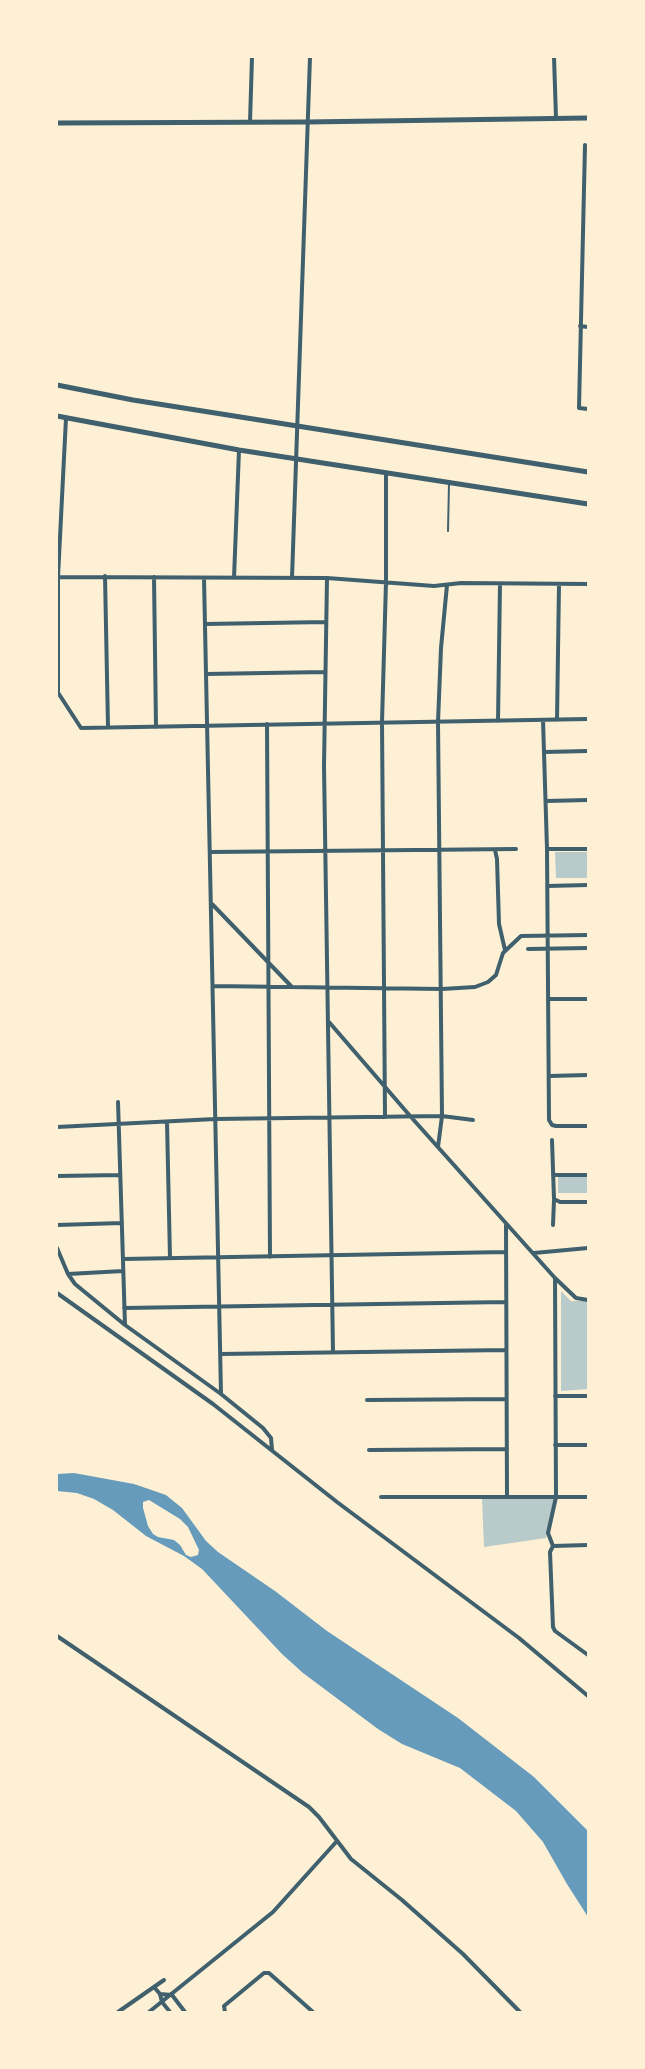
<!DOCTYPE html>
<html>
<head>
<meta charset="utf-8">
<style>
  body { margin:0 }
  #map { position:relative; width:645px; height:2069px; overflow:hidden; background:#fdf0d5; font-family:"Nunito Sans",sans-serif }
  canvas { display:block }
  .frame { position:absolute; inset:0; border:58px solid #fdf0d5; pointer-events:none }
</style>
</head>
<body>
<div id="map">
<canvas width="645" height="2069"></canvas>
<div class="frame"></div>
</div>
<script>
const g = document.querySelector('canvas').getContext('2d');
g.lineJoin = 'round';
function paint(path, color) { g.fillStyle = color; g.fill(path, 'evenodd'); }
const toPath = rows => new Path2D(rows.map(r => 'M' + r).join(''));
function trace(path, color, width, dash) { g.strokeStyle = color; g.lineWidth = width; g.lineCap = dash ? 'butt' : 'round'; g.setLineDash(dash || []); g.stroke(path); }
paint(toPath([
  [555,852,588,852,588,878,556,878],
  [558,1177,588,1177,588,1193,558,1193],
  [561,1291,571,1301,588,1301,588,1389,561,1391],
  [482,1499,554,1499,546,1538,484,1547]
]), '#b9caca');
paint(toPath([
  [74,1473,134,1484,166,1495,182,1508,206,1541,218,1552,275,1591,327,1631,458,1718,534,1777,588,1831,588,1917,567,1884,543,1842,516,1811,460,1768,402,1744,378,1729,303,1673,282,1654,202,1569,184,1556,146,1536,113,1510,94,1499,77,1493,57,1491,57,1474],
  [149,1500,180,1519,188,1527,199,1550,198,1555,191,1557,186,1555,180,1545,174,1540,158,1537,153,1534,148,1526,143,1508,143,1502]
]), '#669bbc');
trace(toPath([
  [448,531,449,483]
]), '#3f606c', 2);
trace(toPath([
  [554,57,556,118],
  [250,122,252,57],
  [585,145,579,408,588,409],
  [580,326,588,327],
  [105,576,108,727],
  [57,577,327,578,434,586,461,583,588,584],
  [154,577,156,727],
  [204,578,221,1394],
  [234,578,239,450],
  [292,578,310,57],
  [327,578,324,766,333,1352],
  [205,624,326,622],
  [206,674,325,672],
  [57,691,81,728,588,719],
  [58,691,58,577,66,418],
  [543,720,547,849,549,1120,552,1125,556,1126,588,1126],
  [557,720,559,584],
  [498,721,500,584],
  [267,724,270,1257],
  [544,752,588,751],
  [546,801,588,800],
  [547,849,588,849],
  [495,850,497,859,499,924,505,950],
  [211,852,516,849],
  [547,886,588,885],
  [212,904,291,986],
  [528,949,588,948],
  [213,986,442,989,475,987,488,982,496,975,503,953,521,936,588,935],
  [548,999,588,999],
  [329,1022,411,1117,555,1278,576,1298,588,1300],
  [549,1076,588,1075],
  [118,1102,125,1325],
  [385,1117,382,722,386,582,386,473],
  [167,1122,170,1258],
  [57,1127,215,1119,442,1116,473,1120],
  [552,1140,554,1199,560,1202,588,1202],
  [438,1147,442,1116,438,722,441,648,447,585],
  [553,1175,588,1175],
  [57,1176,120,1175],
  [57,1225,122,1223],
  [506,1225,507,1497],
  [553,1225,554,1200],
  [57,1248,68,1274,75,1284,125,1325,221,1394,263,1428,271,1438,272,1450],
  [534,1253,588,1248],
  [123,1259,506,1252],
  [68,1274,123,1271],
  [57,1293,213,1404,337,1502,519,1638,588,1696],
  [124,1308,506,1302],
  [220,1354,506,1350],
  [555,1396,588,1396],
  [367,1400,506,1399],
  [555,1445,588,1445],
  [369,1450,507,1449],
  [381,1497,588,1497],
  [553,1546,548,1533,556,1497,555,1278],
  [553,1546,550,1552,553,1627,555,1631,588,1655],
  [553,1546,588,1545],
  [57,1636,309,1807,319,1817,351,1859,402,1900,463,1954,520,2012],
  [154,1987,160,1994,162,2002,170,2012],
  [160,1994,172,1995,185,2012],
  [118,2012,164,1980],
  [149,2012,273,1912,337,1841],
  [225,2012,224,2006,264,1973,269,1973,313,2012]
]), '#3f606c', 4);
trace(toPath([
  [57,123,307,122,588,118],
  [57,385,133,400,588,472],
  [57,416,239,450,588,504]
]), '#3f606c', 5);
</script>
</body>
</html>
